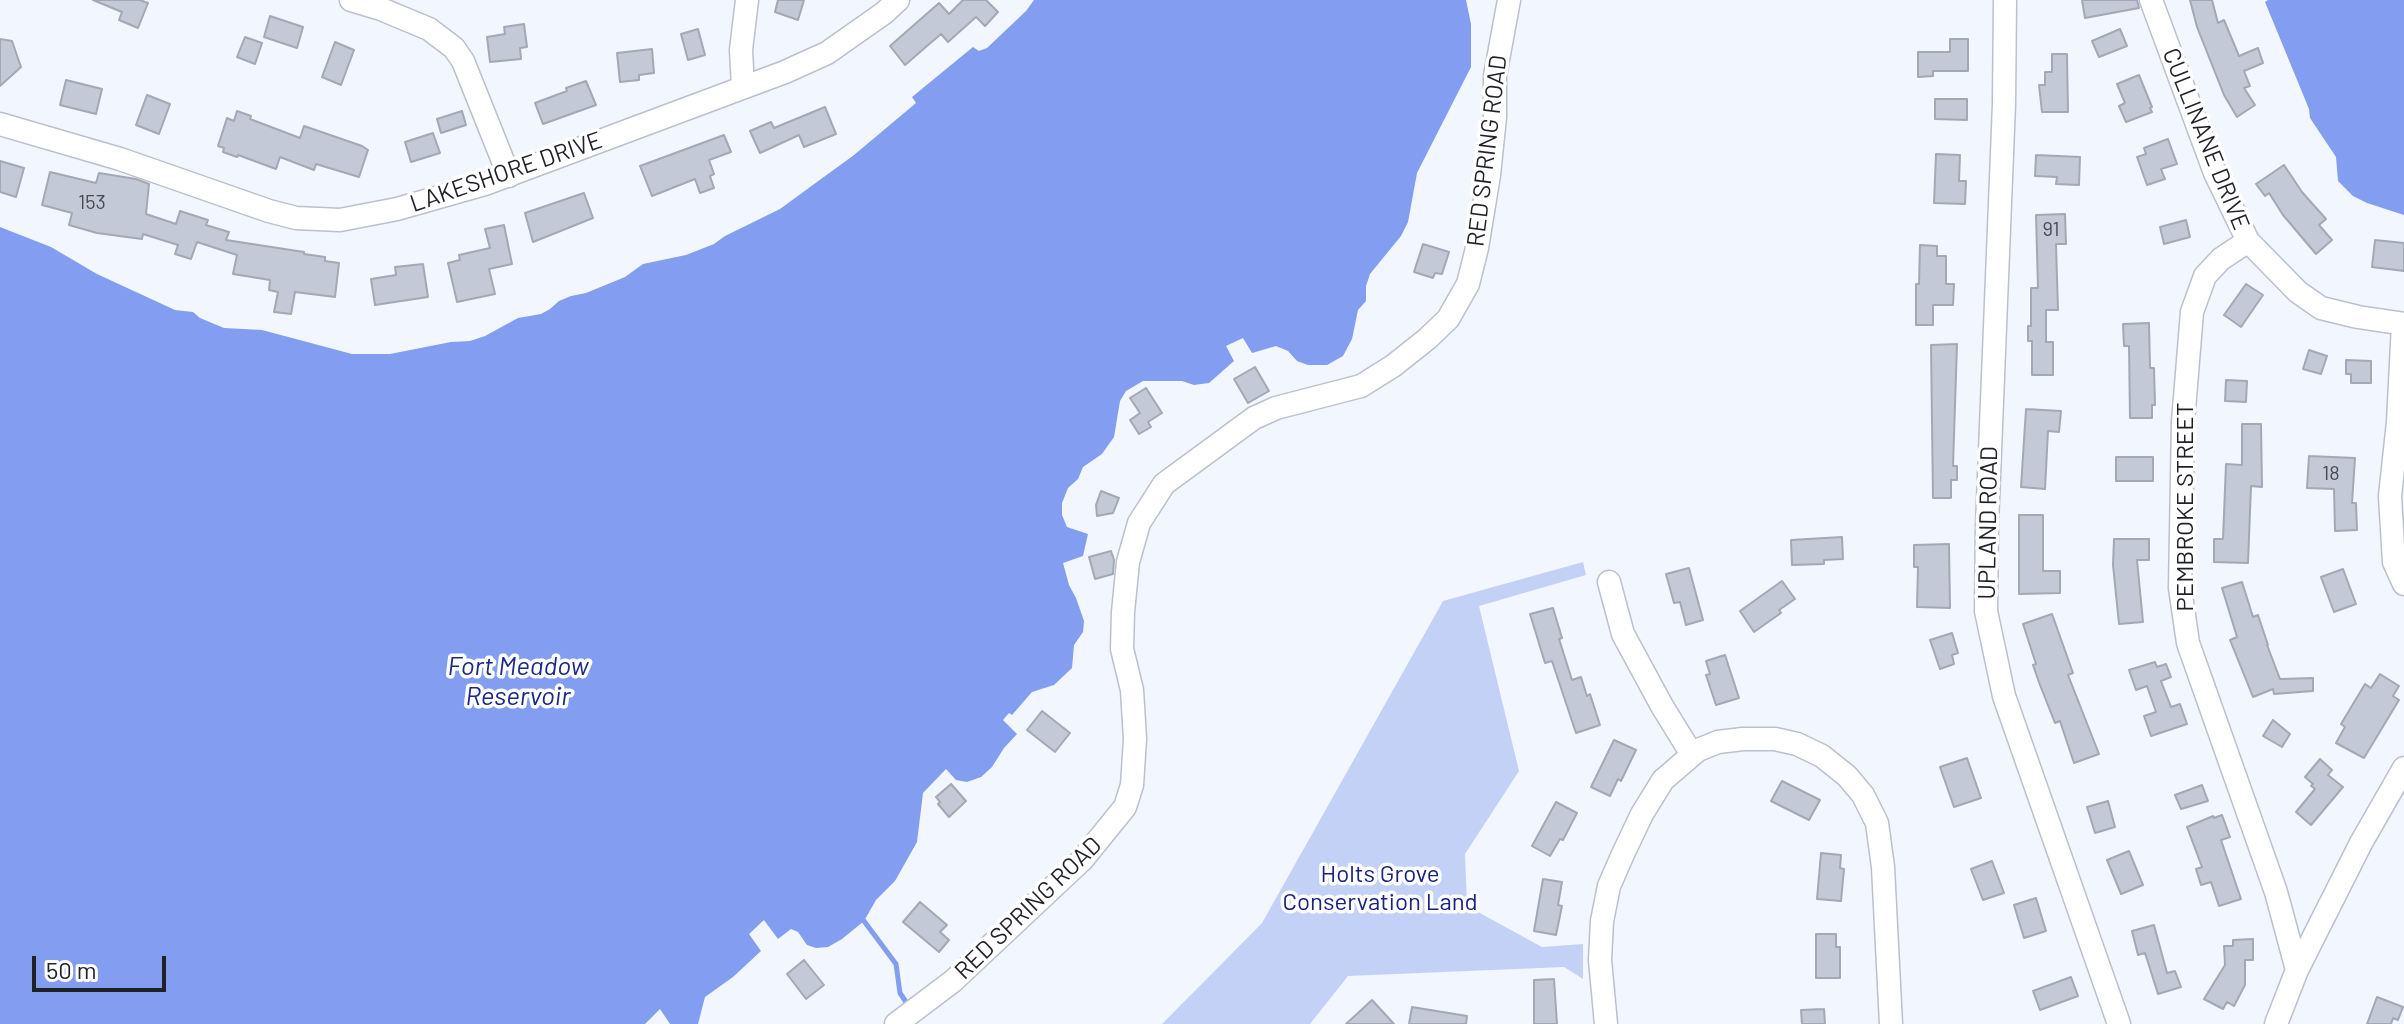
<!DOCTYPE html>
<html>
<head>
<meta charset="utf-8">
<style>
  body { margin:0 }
  #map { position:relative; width:2404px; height:1024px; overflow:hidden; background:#f2f6ff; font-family:Barlow,sans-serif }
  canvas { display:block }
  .scale { position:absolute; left:32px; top:956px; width:134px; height:36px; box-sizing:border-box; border:4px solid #1f2126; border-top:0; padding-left:10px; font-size:24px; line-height:28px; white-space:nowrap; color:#1f2126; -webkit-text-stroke:6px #fff; paint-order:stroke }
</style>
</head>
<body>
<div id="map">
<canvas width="2404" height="1024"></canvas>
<div class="scale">50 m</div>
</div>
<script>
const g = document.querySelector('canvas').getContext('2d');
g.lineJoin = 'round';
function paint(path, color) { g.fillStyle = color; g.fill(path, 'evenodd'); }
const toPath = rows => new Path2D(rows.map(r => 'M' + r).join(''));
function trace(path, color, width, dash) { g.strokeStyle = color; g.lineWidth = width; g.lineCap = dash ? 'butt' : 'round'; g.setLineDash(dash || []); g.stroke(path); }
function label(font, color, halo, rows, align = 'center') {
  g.font = font + ' Barlow,sans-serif'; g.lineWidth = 7; g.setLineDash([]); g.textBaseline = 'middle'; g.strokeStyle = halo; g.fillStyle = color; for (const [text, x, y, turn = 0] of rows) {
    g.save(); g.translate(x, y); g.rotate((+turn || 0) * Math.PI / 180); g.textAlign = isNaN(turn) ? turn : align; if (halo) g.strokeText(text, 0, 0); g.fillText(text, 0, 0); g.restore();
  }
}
paint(toPath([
  [1583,562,1586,575,1479,606,1519,771,1465,854,1467,906,1542,947,1583,944,1583,979,1564,967,1348,976,1310,1024,1162,1024,1262,923,1443,601]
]), '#c3d1f6');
paint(toPath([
  [1034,0,1466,0,1471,24,1471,67,1417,173,1408,222,1401,236,1370,274,1366,286,1366,301,1358,310,1352,339,1343,356,1327,365,1308,365,1297,361,1288,351,1276,346,1252,353,1243,338,1226,346,1234,361,1209,383,1194,385,1182,381,1143,381,1126,391,1120,401,1114,437,1102,454,1083,467,1078,479,1068,488,1062,503,1062,515,1067,527,1088,534,1083,556,1063,563,1069,585,1076,598,1084,621,1083,632,1074,645,1072,668,1054,685,1032,692,1012,715,1009,713,1003,720,1017,734,1004,748,992,767,981,777,967,782,956,780,946,769,923,793,917,842,895,881,876,900,864,921,842,939,828,947,816,948,807,945,798,932,791,929,778,939,764,920,749,934,761,951,733,977,705,997,698,1024,670,1024,660,1009,645,1024,0,1024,0,227,51,247,97,274,175,310,193,312,200,318,224,328,262,330,352,354,390,354,451,342,470,341,485,336,518,318,541,314,550,309,559,301,571,296,586,293,625,277,643,264,686,255,714,244,725,236,780,209,854,155,916,103,912,97,973,47,979,51,987,48,1026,11],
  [2268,0,2404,0,2404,215,2367,203,2353,196,2338,181,2336,157,2310,118,2309,109,2265,2]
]), '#839ef1');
trace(toPath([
  [864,921,896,964,900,993,908,1005]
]), '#839ef1', 5);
const building = toPath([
  [93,0,140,0,148,3,138,28,119,20,122,12,93,0],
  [778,0,804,0,798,20,775,12,778,0],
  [963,0,986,0,998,12,985,26,976,17,948,42,941,34,905,65,890,46,939,3,949,14,963,0],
  [2082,0,2137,0,2139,8,2085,18,2082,0],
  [2190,0,2212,0,2218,23,2224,20,2239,56,2258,48,2263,63,2244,71,2250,86,2244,88,2255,105,2237,117,2224,95,2197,27,2190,0],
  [270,16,303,27,297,48,264,37,270,16],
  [524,24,527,47,520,48,521,59,490,62,487,37,505,34,504,27,524,24],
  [698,29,705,55,688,60,681,34,698,29],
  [2120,29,2127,46,2099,57,2092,41,2120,29],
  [245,37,262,43,255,64,237,57,245,37],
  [0,39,12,41,21,67,0,86,0,39],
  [1950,39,1968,39,1968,71,1933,71,1933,76,1918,77,1918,52,1950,52,1950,39],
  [335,42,354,50,341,85,322,77,335,42],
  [652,49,654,73,639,75,639,80,620,82,617,53,652,49],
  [2052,54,2067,54,2068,112,2042,112,2039,85,2045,85,2045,72,2052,72,2052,54],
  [2139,75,2152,107,2150,108,2152,112,2126,122,2119,106,2125,103,2117,84,2139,75],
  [66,80,102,89,96,114,60,105,66,80],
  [586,81,596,105,543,124,535,103,567,91,566,88,586,81],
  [147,95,170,104,159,134,136,125,147,95],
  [1935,99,1967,99,1967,120,1935,119,1935,99],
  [825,107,836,134,804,147,799,135,760,153,750,131,771,122,774,128,825,107],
  [237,111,251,116,250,119,300,138,304,126,362,146,368,150,359,177,316,164,314,170,280,157,276,169,238,155,237,157,223,152,224,148,218,146,227,118,234,121,237,111],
  [462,111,466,125,441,133,437,119,462,111],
  [433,133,440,153,411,162,405,142,433,133],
  [724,135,731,152,709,160,714,174,710,176,714,188,700,193,695,179,652,196,640,166,724,135],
  [2168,139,2177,164,2161,169,2165,179,2147,185,2137,157,2146,154,2144,148,2168,139],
  [1936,154,1960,155,1959,181,1966,181,1965,204,1934,203,1936,154],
  [2036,155,2080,157,2079,185,2056,184,2057,177,2035,176,2036,155],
  [0,161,24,168,16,197,0,192,0,161],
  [2284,165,2302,192,2326,219,2319,225,2332,240,2316,254,2283,215,2269,193,2265,196,2256,184,2284,165],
  [50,172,96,183,99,173,136,179,149,184,146,214,176,224,180,211,208,220,206,225,229,232,226,240,304,252,304,254,325,257,325,261,339,263,335,297,295,292,291,314,274,312,278,292,269,290,270,280,233,274,237,255,197,242,191,259,175,254,178,245,143,234,142,239,97,233,69,225,72,213,42,205,50,172],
  [584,193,593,218,533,242,525,213,584,193],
  [2065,214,2066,244,2056,244,2058,310,2046,310,2046,342,2053,342,2053,375,2032,375,2032,341,2028,341,2028,326,2031,326,2031,288,2038,288,2036,215,2065,214],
  [2186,220,2190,237,2164,244,2160,227,2186,220],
  [504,225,512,264,489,269,495,294,457,302,448,263,460,260,459,255,490,248,485,229,504,225],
  [2375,240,2404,243,2404,271,2372,267,2375,240],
  [1423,244,1449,252,1442,274,1435,273,1433,278,1414,272,1423,244],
  [1920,245,1937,246,1937,256,1946,256,1946,284,1954,284,1953,305,1933,305,1933,325,1916,325,1916,284,1919,284,1920,245],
  [423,264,428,297,375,305,371,279,396,275,395,267,423,264],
  [2246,284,2263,295,2241,327,2224,315,2246,284],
  [2149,323,2150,368,2154,368,2155,405,2152,405,2152,418,2130,418,2129,346,2124,346,2123,324,2149,323],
  [1957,344,1953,466,1957,466,1957,480,1951,480,1951,498,1933,498,1931,345,1957,344],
  [2309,350,2327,356,2321,374,2303,369,2309,350],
  [2346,360,2371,361,2371,383,2351,383,2351,374,2346,374,2346,360],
  [1255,367,1269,391,1248,403,1234,379,1255,367],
  [2226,380,2247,381,2246,402,2225,401,2226,380],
  [1146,388,1162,413,1148,422,1151,427,1139,434,1130,420,1140,413,1130,398,1146,388],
  [2026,409,2061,411,2059,432,2048,431,2045,489,2021,487,2026,409],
  [2242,424,2261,424,2262,487,2251,486,2248,563,2214,562,2214,539,2223,539,2226,464,2242,465,2242,424],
  [2309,456,2355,458,2352,503,2356,503,2357,530,2335,531,2334,489,2307,488,2309,456],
  [2116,457,2153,457,2153,481,2116,481,2116,457],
  [1101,491,1119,498,1113,513,1097,516,1096,505,1101,491],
  [2019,515,2043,515,2043,571,2060,571,2060,593,2019,594,2019,515],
  [1842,537,1843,559,1824,560,1824,564,1792,565,1791,540,1842,537],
  [2114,539,2149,539,2149,560,2137,560,2143,622,2119,624,2113,565,2114,539],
  [1949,544,1950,608,1917,607,1918,567,1914,567,1914,545,1949,544],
  [1111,551,1114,560,1113,574,1095,579,1089,557,1111,551],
  [1689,568,1703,620,1686,625,1680,602,1674,603,1666,574,1689,568],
  [2343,569,2356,604,2334,612,2321,577,2343,569],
  [1782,581,1795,599,1779,610,1781,613,1754,632,1740,611,1782,581],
  [2242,582,2253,617,2258,615,2268,645,2267,645,2280,679,2313,678,2313,691,2274,694,2273,689,2253,697,2230,640,2237,637,2222,588,2242,582],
  [1553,608,1562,638,1559,639,1572,680,1581,677,1587,696,1590,694,1600,725,1576,733,1552,661,1545,663,1530,614,1553,608],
  [2052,614,2073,673,2068,675,2099,754,2074,763,2060,721,2055,723,2040,685,2033,665,2036,664,2023,624,2052,614],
  [1952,633,1958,653,1952,655,1954,664,1940,669,1930,640,1952,633],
  [1725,655,1739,698,1716,705,1706,675,1710,674,1706,661,1725,655],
  [2155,662,2157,667,2166,664,2171,677,2161,681,2171,707,2180,704,2187,724,2151,736,2144,716,2156,712,2147,686,2136,690,2129,670,2155,662],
  [2380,674,2399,686,2393,696,2399,700,2364,758,2336,743,2345,727,2341,724,2365,684,2371,688,2380,674],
  [1042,711,1070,733,1055,752,1027,730,1042,711],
  [2273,720,2290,734,2282,747,2263,736,2273,720],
  [1614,740,1636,750,1621,781,1618,779,1610,796,1591,787,1614,740],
  [1967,758,1981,798,1954,807,1940,767,1967,758],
  [2320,759,2332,770,2328,775,2343,787,2311,825,2296,812,2315,789,2311,786,2313,784,2305,777,2320,759],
  [1782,781,1820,800,1809,820,1771,801,1782,781],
  [951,784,966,801,949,817,938,804,940,802,936,797,951,784],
  [2202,785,2208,801,2181,809,2175,795,2202,785],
  [2108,801,2115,827,2095,833,2087,807,2108,801],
  [1556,802,1577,813,1563,840,1560,839,1550,856,1532,846,1556,802],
  [2222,815,2230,837,2221,840,2241,899,2219,906,2211,882,2201,885,2196,869,2202,867,2187,827,2213,816,2214,818,2222,815],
  [2129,851,2143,885,2121,894,2107,860,2129,851],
  [1821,853,1841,855,1840,868,1844,869,1841,901,1817,899,1821,853],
  [1992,861,2004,893,1983,900,1971,869,1992,861],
  [1543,879,1562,882,1558,905,1562,906,1556,935,1534,931,1543,879],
  [2036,898,2046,931,2024,938,2014,905,2036,898],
  [920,902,947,925,940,932,949,940,939,952,903,922,920,902],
  [2154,925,2167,973,2175,971,2181,987,2158,994,2145,953,2138,955,2132,931,2154,925],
  [1816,934,1836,934,1836,947,1840,947,1840,978,1816,978,1816,934],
  [2253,939,2253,960,2245,960,2245,985,2234,1006,2227,1002,2223,1009,2204,999,2225,965,2224,946,2233,946,2233,940,2253,939],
  [804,960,824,985,806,999,787,974,804,960],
  [2071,977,2078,996,2040,1010,2033,991,2071,977],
  [1554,979,1557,1024,1534,1024,1534,980,1554,979],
  [2377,997,2403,1007,2398,1020,2393,1018,2391,1024,2367,1024,2377,997],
  [1372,1000,1394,1024,1346,1024,1372,1000],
  [1412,1007,1467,1016,1466,1024,1409,1024,1412,1007],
  [1824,1009,1825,1024,1802,1024,1801,1010,1824,1009]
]);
paint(building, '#c3c9d7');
trace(building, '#a3a8b6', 2);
const minor = toPath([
  [351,0,381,9,429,29,454,48,463,61,509,176],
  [2005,0,2004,104,1987,525,1986,611,2004,696,2119,1024],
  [2151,0,2215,173,2248,241,2298,292,2321,308,2358,317,2404,324],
  [743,87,741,50,747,0],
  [0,124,120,159,269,211,296,218,340,220,397,209,485,184,785,72,827,53,884,13,898,0],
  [2248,241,2221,259,2205,276,2192,312,2183,422,2180,588,2188,643,2276,892,2297,970],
  [2403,324,2398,422,2390,496,2394,562,2404,584],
  [1609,582,1623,634,1662,706,1691,753],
  [896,1024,953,981,1082,860,1125,807,1132,785,1135,739,1132,690,1122,649,1123,612,1128,562,1139,523,1164,484,1254,418,1276,408,1361,386,1393,366,1427,339,1448,319,1468,284,1477,248,1489,175,1495,117,1495,76,1509,0],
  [1606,1024,1600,960,1602,921,1609,886,1623,854,1642,814,1663,780,1698,750,1718,742,1743,739,1775,739,1797,744,1822,756,1847,776,1863,795,1877,823,1883,867,1891,1024],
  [2276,1024,2297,970,2361,843,2404,768]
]);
trace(minor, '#bbc0ce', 25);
trace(minor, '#fff', 22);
label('20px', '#484b52', null, [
  ["153",92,202],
  ["91",2051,229],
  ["18",2331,473]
]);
label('24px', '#1f2126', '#fff', [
  ["CULLINANE DRIVE",2206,139,68],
  ["RED SPRING ROAD",1487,151,-83],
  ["LAKESHORE DRIVE",506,172,-19],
  ["PEMBROKE STREET",2185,507,-90],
  ["UPLAND ROAD",1988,523,-89],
  ["RED SPRING ROAD",1028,908,-44]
]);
label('24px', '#182381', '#fff', [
  ["Holts Grove",1380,874],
  ["Conservation Land",1380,902]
]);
label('italic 26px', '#1b2886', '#fff', [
  ["Fort Meadow",518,666],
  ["Reservoir",518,696]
]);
</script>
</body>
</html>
